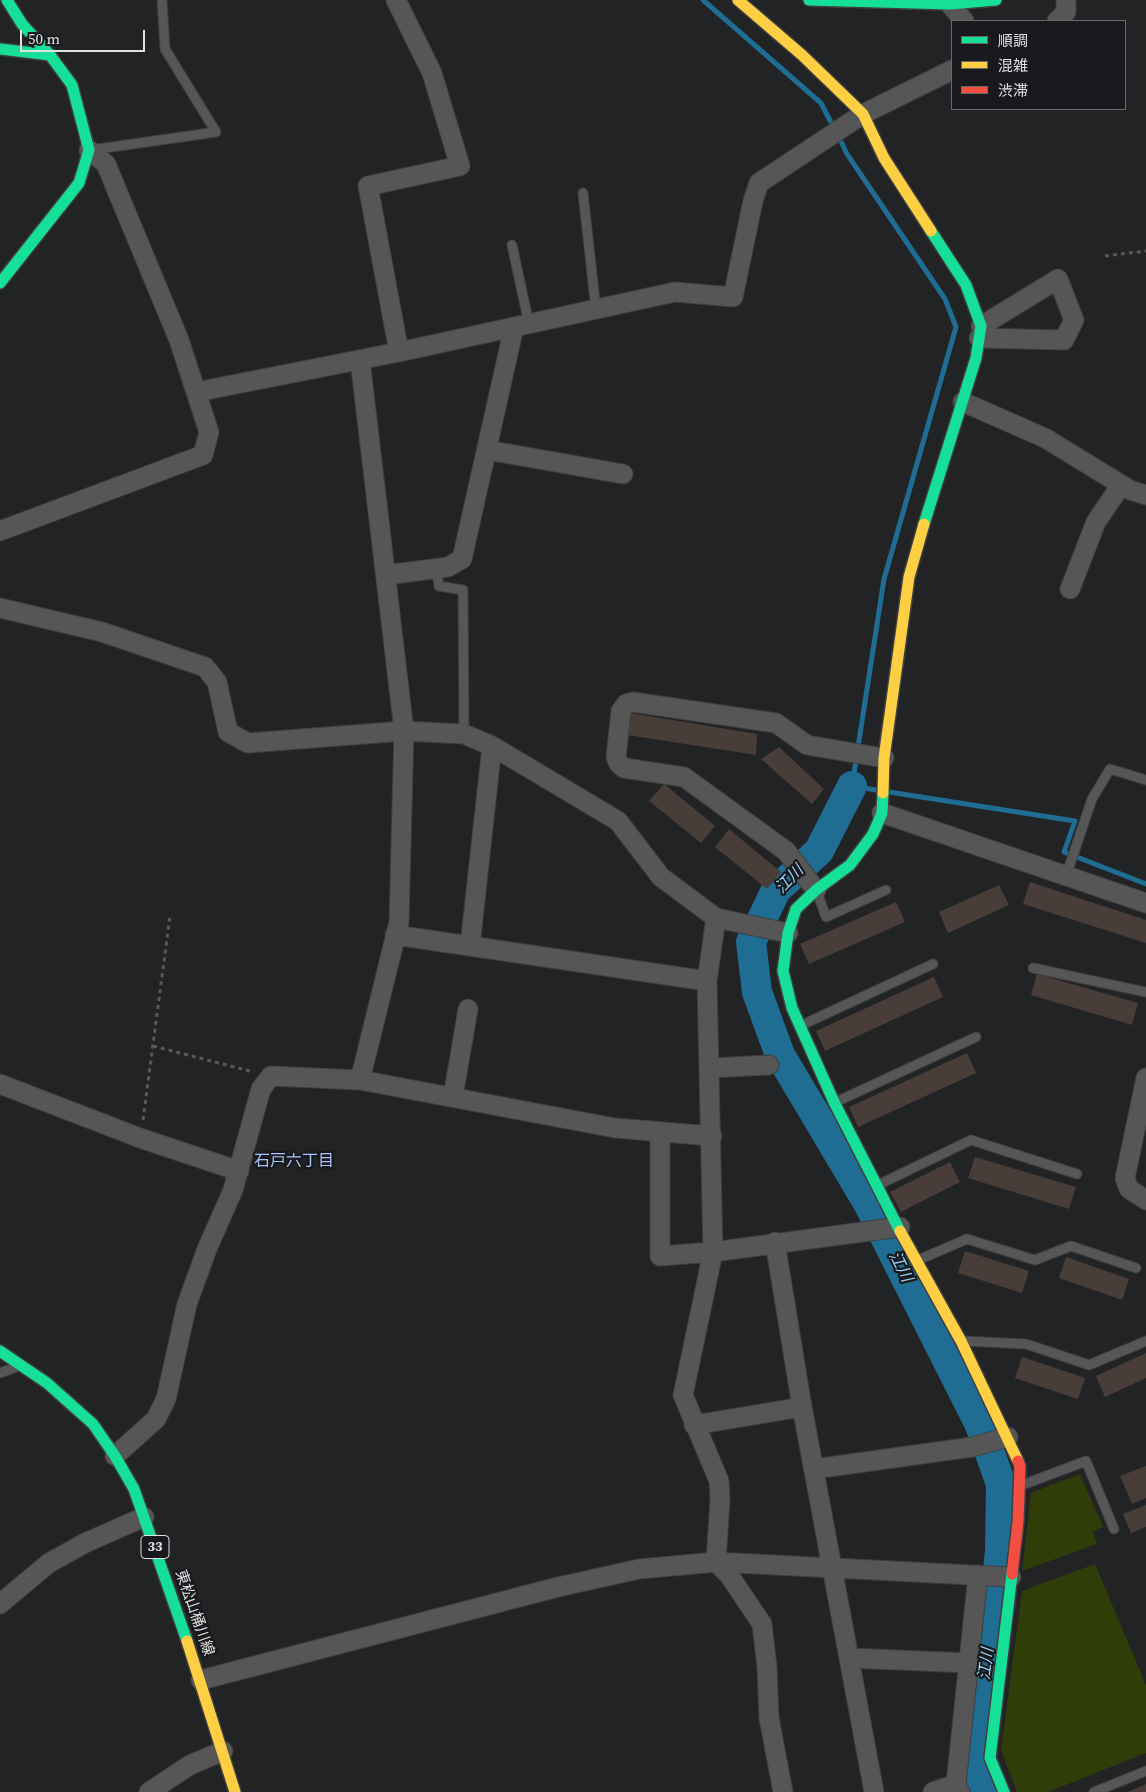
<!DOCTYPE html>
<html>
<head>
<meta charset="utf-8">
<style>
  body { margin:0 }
  #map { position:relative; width:1146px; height:1792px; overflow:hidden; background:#222324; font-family:"Source Serif 4","Noto Sans JP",serif }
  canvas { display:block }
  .legend { position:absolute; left:951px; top:20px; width:175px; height:90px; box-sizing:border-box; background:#18191c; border:1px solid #68696b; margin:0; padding:6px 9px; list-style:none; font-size:15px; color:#e0e1e2 }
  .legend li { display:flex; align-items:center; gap:10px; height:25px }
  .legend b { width:25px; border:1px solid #68696b }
  .scale { position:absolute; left:20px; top:30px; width:125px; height:22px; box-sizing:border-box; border:2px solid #e0e1e2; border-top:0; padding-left:6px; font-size:15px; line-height:18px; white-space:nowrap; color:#e0e1e2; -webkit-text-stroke:4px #18191c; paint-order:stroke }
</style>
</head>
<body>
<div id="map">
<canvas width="1146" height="1792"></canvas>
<ul class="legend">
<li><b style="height:6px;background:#16e098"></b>順調</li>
<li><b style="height:6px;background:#ffcf43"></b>混雑</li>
<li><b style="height:6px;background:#f24e42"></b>渋滞</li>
</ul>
<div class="scale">50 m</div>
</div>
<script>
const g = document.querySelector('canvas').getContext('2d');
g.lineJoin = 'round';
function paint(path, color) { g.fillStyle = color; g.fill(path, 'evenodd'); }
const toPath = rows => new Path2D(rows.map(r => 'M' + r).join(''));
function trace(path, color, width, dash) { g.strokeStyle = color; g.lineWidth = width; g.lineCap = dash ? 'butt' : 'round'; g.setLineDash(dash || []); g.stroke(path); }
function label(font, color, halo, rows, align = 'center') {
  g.font = font + ' "Source Serif 4","Noto Sans JP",serif'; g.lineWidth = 4.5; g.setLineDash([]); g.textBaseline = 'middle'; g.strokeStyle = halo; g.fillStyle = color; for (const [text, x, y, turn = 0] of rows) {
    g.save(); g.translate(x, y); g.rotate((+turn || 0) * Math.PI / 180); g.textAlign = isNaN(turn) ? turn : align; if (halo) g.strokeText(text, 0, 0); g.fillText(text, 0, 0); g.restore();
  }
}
paint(toPath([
  [1080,1474,1103,1527,1093,1531,1097,1544,1022,1571,1031,1493],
  [1095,1564,1146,1685,1146,1753,1048,1792,1017,1792,1001,1750,1022,1591]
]), '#313d09');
trace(toPath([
  [703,0,821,103,834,128],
  [838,135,847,154,945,299,956,327,884,579,852,786,876,790],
  [889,792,1075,821,1064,852,1146,884]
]), '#1f6d92', 5);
trace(toPath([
  [852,786,819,851,776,890,751,942,757,992,780,1055,868,1203,979,1423,1001,1484,1000,1552,976,1760,983,1792]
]), '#1f6d92', 30);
paint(toPath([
  [630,713,757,734,756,755,627,735],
  [779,747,824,789,812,804,761,759],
  [664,784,715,826,701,843,649,801],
  [729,829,781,872,767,889,715,847],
  [1030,882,1146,920,1146,943,1023,904],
  [999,885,1009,905,948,933,939,912],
  [896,902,905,922,809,964,800,944],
  [1037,974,1138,1003,1132,1025,1031,995],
  [934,977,943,997,825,1051,816,1031],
  [967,1053,976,1073,858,1127,849,1107],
  [975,1157,1076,1187,1069,1209,968,1178],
  [950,1162,960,1182,901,1212,890,1192],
  [965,1251,1029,1271,1022,1293,958,1273],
  [1066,1257,1129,1279,1122,1300,1059,1278],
  [1146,1353,1146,1378,1105,1397,1096,1376],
  [1022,1357,1085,1378,1078,1399,1015,1378],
  [1146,1466,1146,1498,1132,1504,1120,1476],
  [1146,1505,1146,1527,1131,1533,1123,1514],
  [1146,1784,1146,1792,1128,1792]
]), '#483d39');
const lane = toPath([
  [91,150,216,132,165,49,162,0],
  [583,193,596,310],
  [512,245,529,324],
  [436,568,439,586,463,590,464,734],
  [1066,876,1092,799,1110,769,1146,780],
  [817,892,826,917,886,890],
  [1033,968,1146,992],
  [802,1025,933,964],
  [836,1102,976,1037],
  [878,1185,971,1140,1077,1174],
  [918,1260,967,1239,1035,1260,1071,1246,1136,1268],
  [964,1341,1026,1344,1089,1365,1146,1341],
  [0,1373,16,1367],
  [1022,1485,1086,1461,1114,1529],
  [1094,1792,1146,1771]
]);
const street = toPath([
  [396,0,432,73,460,166,368,186,399,352],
  [950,4,964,21],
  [1057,21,1066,12,1066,0],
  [979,338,1064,340,1074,320,1058,279,981,326],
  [196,392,399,352,675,292,733,297,753,201,759,183,863,114,952,70],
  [963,402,1045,438,1130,490,1146,495],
  [487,450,623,474],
  [0,531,203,455,209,432,179,340,106,164,89,150],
  [386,575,448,567,462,559,514,327],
  [1070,589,1096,522,1121,485],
  [0,608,102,632,205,667,217,682,228,732,248,743,404,731,464,734,492,746,618,821,661,877,716,918,788,933],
  [882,813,1146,903],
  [816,890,786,851,684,777,624,768,619,764,616,757,621,711,626,704,633,702,776,723,807,745,884,758],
  [395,935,707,981],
  [470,946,492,746],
  [710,1068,769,1065],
  [1146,1078,1125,1178,1129,1189,1146,1200],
  [360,1080,399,922,404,731,360,360],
  [0,1084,140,1138,239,1171],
  [453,1097,468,1009],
  [660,1132,660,1256,713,1252,900,1227],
  [775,1242,802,1407,874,1792],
  [694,1425,802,1407],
  [115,1456,156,1419,166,1399,187,1304,207,1249,233,1190,261,1089,271,1076,360,1080,615,1128,712,1136],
  [814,1469,972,1447,1008,1437],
  [716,1562,720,1499,719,1481,683,1395,713,1252,707,981,716,918],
  [716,1562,729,1575,762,1624,767,1667,769,1718,783,1792],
  [0,1604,49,1563,85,1543,144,1517],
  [849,1658,969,1663],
  [201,1680,558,1587,639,1569,716,1562,1011,1577],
  [149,1792,190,1765,223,1751],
  [933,1792,956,1784],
  [960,1792,956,1784,978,1575]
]);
const fast = toPath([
  [809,0,950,4,996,0],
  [0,49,50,55],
  [0,283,79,183,89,150,72,85,50,55,22,24,7,0],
  [924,524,976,358,981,326,966,285,931,231],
  [883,793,882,813,873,834,850,865,816,890,796,909,788,933,783,971,792,1008,834,1102,900,1231],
  [0,1351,47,1383,93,1424,115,1456,134,1489,187,1641],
  [1004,1792,990,1758,1012,1574]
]);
const slow = toPath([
  [738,0,802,55,863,114,884,158,931,231],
  [883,793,884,758,909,577,924,524],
  [900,1231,961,1341,1018,1461],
  [187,1641,235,1792]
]);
const jam = toPath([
  [1012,1574,1018,1522,1020,1466,1018,1461]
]);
trace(lane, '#3e3f40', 11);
trace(street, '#3e3f40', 21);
trace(fast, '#3e3f40', 14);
trace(slow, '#3e3f40', 14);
trace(jam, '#3e3f40', 14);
trace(toPath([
  [1105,256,1146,251],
  [153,1046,254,1072],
  [143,1120,170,916]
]), '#575859', 3, [4, 4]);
trace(lane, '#565657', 9);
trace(street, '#565657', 19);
trace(fast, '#16e098', 11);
trace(slow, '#ffcf43', 11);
trace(jam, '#f24e42', 11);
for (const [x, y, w] of [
  [155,1547,28]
]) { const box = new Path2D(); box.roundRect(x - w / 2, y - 11.5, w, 23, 4); g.fillStyle = '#18191c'; g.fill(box); trace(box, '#e0e1e2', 1); }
label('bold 14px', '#e0e1e2', null, [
  ["33",155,1547]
]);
label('15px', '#e0e1e2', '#18191c', [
  ["東松山桶川線",194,1613,71]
]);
label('italic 16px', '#99d4f7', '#18191c', [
  ["江川",790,880,-46],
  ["江川",900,1267,63],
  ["江川",987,1664,-83]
]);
label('16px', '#a8c5f9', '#18191c', [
  ["石戸六丁目",294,1162]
]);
</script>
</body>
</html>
